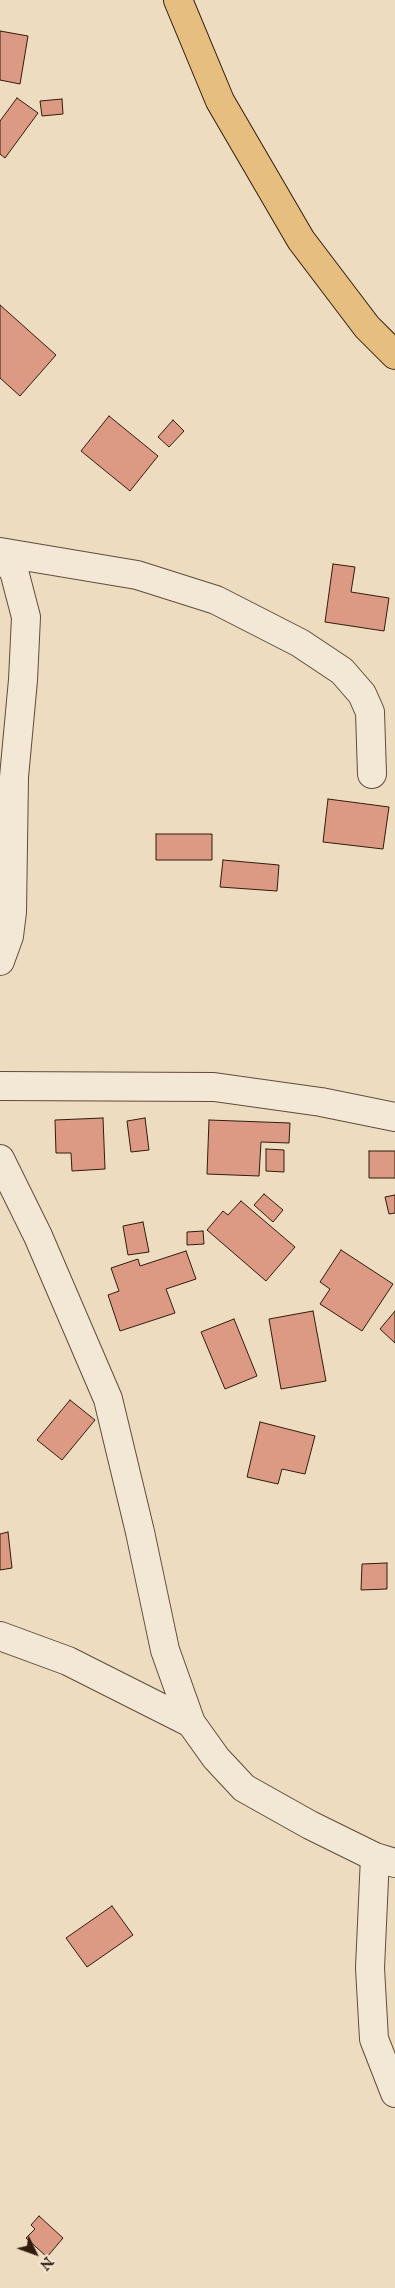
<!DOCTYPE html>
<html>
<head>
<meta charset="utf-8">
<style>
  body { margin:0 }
  #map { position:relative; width:395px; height:2288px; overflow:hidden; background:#eddcc0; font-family:"IM FELL English",serif }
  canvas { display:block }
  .north { position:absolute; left:10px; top:2228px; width:50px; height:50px; -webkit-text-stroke:4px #f3e8d6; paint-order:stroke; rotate:132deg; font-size:14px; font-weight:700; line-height:20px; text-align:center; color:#311c0d }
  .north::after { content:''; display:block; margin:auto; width:18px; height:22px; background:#311c0d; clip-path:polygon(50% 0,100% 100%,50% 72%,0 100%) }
</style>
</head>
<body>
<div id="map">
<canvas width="395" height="2288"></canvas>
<div class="north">N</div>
</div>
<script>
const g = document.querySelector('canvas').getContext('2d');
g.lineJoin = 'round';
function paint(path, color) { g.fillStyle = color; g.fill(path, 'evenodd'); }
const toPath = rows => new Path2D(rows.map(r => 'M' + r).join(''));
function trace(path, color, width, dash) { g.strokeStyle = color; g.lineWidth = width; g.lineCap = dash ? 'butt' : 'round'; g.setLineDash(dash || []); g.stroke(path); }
const building = toPath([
  [0,31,28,36,20,84,0,80,0,31],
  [17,98,38,113,5,158,0,154,0,121,17,98],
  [62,99,63,114,42,116,40,101,62,99],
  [0,305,56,355,20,396,0,378,0,305],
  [109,416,158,456,130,491,81,451,109,416],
  [173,420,184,431,169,447,158,437,173,420],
  [333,564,355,567,351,592,389,598,384,631,325,622,333,564],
  [328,799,389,807,383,849,323,842,328,799],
  [156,834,212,834,212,860,156,860,156,834],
  [223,860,279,865,277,891,220,887,223,860],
  [103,1118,105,1169,72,1171,71,1153,56,1153,55,1120,103,1118],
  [145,1118,149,1150,131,1152,127,1121,145,1118],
  [209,1120,290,1123,289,1143,261,1142,259,1176,207,1174,209,1120],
  [266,1149,284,1150,284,1172,266,1171,266,1149],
  [369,1151,395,1151,395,1178,369,1178,369,1151],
  [264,1194,283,1210,273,1222,254,1205,264,1194],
  [395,1195,395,1213,389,1214,385,1197,395,1195],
  [241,1201,295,1247,266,1281,207,1230,223,1211,228,1215,241,1201],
  [143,1222,149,1252,128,1255,123,1226,143,1222],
  [203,1231,204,1244,187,1245,187,1232,203,1231],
  [341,1250,393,1284,362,1331,320,1304,330,1289,320,1282,341,1250],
  [186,1251,196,1279,166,1289,175,1313,120,1331,108,1295,119,1291,111,1268,138,1259,140,1266,186,1251],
  [313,1311,326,1381,281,1389,269,1319,313,1311],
  [395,1311,395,1343,380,1329,395,1311],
  [234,1319,257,1376,225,1389,201,1332,234,1319],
  [70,1400,95,1420,62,1460,37,1440,70,1400],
  [260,1422,315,1436,305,1474,282,1469,278,1484,247,1477,260,1422],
  [8,1532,12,1568,0,1570,0,1534,8,1532],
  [387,1563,387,1589,361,1590,362,1564,387,1563],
  [112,1906,133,1935,87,1967,66,1938,112,1906],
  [39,2216,63,2238,47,2257,26,2238,35,2229,31,2225,39,2216]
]);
paint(building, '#dc9983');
trace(building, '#311c0d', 1);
const minor = toPath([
  [0,552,137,575,216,600,300,643,342,671,362,694,370,712,372,774],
  [0,555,14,571,26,617,23,680,14,777,12,912,9,936,0,961],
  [0,1086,214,1087,321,1102,395,1117],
  [0,1159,38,1236,108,1399,140,1532,165,1650,191,1723,216,1758,244,1788,310,1825,375,1857,395,1863],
  [0,1636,68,1661,191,1723],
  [375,1857,370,1968,374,2039,395,2093]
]);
const highway = toPath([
  [178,0,220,101,301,240,367,327,395,355]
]);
trace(minor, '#604c3a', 30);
trace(highway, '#311c0d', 30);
trace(minor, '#f3e8d6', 28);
trace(highway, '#e6be80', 28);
</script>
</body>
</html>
